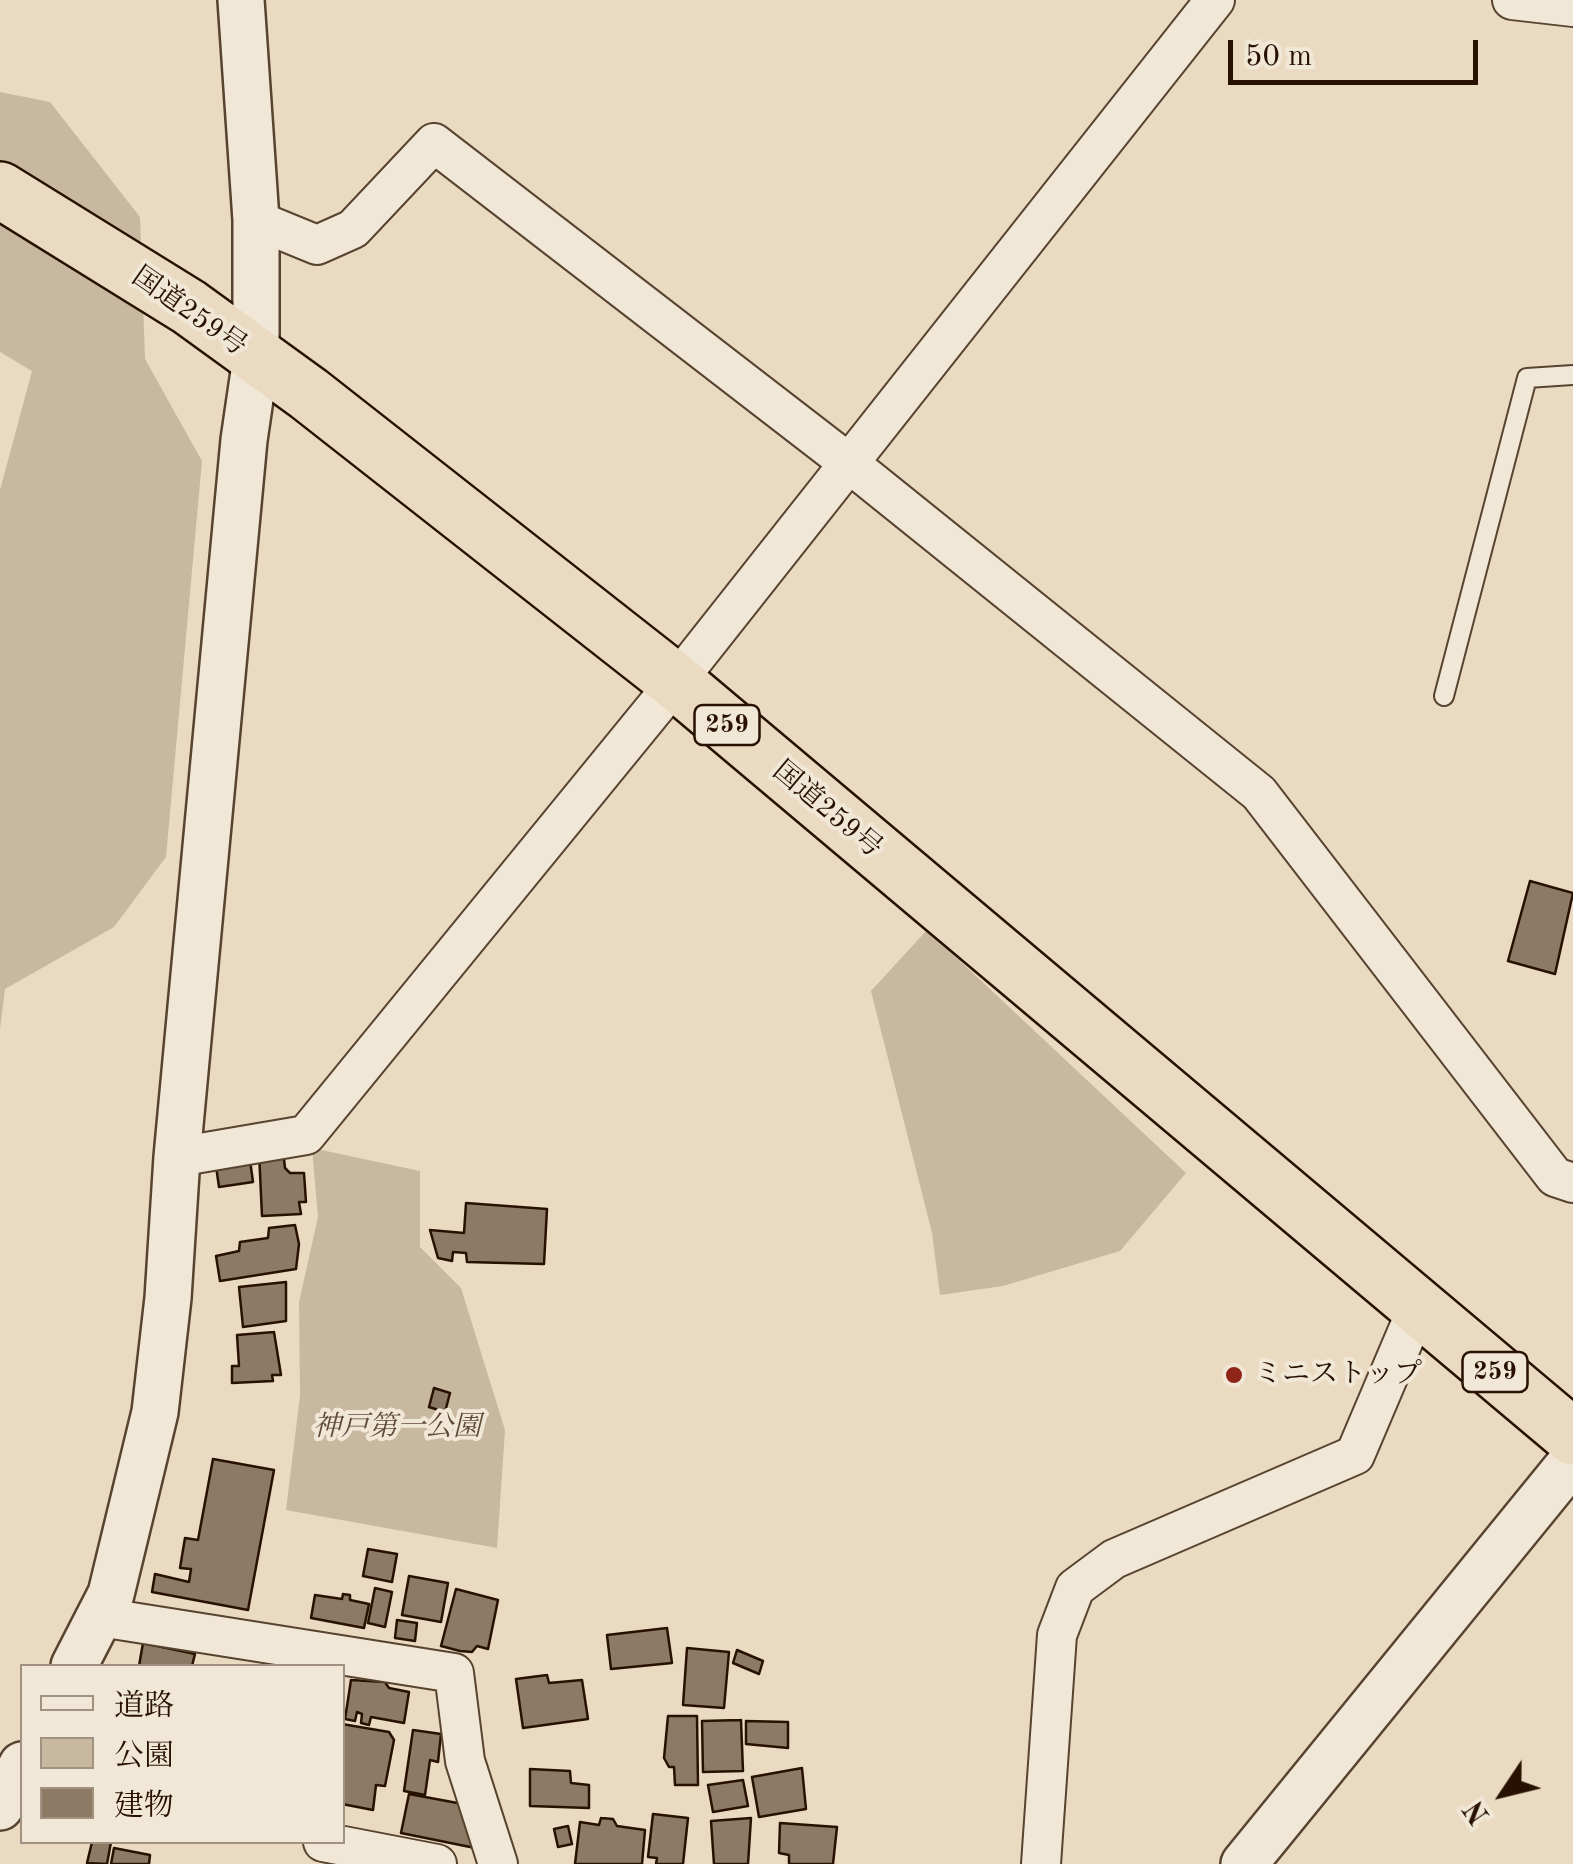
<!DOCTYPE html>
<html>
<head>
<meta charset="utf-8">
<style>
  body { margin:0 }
  #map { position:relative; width:1573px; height:1864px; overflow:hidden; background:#eadac1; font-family:"Old Standard TT","Noto Serif JP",serif }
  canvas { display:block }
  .legend { position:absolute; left:20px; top:1664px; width:325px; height:180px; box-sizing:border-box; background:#f1e7d7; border:2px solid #a19181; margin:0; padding:12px 18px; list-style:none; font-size:30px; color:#281100 }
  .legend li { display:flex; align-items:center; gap:20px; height:50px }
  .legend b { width:50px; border:2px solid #a19181 }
  .north { position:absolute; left:1453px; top:1744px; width:100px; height:100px; -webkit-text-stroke:8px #f1e7d7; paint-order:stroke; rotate:235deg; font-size:28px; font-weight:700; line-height:40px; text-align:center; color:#281100 }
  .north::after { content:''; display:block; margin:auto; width:35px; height:45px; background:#281100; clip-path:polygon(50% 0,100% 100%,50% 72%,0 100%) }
  .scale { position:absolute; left:1228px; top:40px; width:250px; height:45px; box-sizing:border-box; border:5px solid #281100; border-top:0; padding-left:12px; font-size:30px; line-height:35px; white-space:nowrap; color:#281100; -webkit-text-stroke:8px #f1e7d7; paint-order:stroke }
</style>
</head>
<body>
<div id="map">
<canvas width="1573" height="1864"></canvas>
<ul class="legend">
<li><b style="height:12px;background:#f1e7d7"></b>道路</li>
<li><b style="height:28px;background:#c9b8a0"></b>公園</li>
<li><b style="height:28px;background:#8d7a64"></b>建物</li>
</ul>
<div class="north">N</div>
<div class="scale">50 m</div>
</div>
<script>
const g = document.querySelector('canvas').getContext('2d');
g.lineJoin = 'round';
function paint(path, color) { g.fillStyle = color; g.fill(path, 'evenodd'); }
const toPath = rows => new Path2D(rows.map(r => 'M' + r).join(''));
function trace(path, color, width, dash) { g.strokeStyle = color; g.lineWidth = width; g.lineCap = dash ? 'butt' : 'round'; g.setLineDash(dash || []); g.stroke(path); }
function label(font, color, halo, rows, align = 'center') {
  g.font = font + ' "Old Standard TT","Noto Serif JP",serif'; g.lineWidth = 8; g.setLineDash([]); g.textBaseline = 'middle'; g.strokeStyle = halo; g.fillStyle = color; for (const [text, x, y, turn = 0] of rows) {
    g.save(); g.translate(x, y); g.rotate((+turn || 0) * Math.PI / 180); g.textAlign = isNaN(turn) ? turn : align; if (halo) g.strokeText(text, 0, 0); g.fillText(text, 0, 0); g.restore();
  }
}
paint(toPath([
  [0,92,50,102,140,217,145,359,202,461,166,857,114,927,5,989,0,1029,0,490,32,371,0,352],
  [927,930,1186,1173,1120,1251,1003,1286,940,1295,932,1233,871,991],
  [312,1148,420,1171,420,1247,461,1288,505,1430,497,1548,286,1510,300,1396,299,1302,318,1217]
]), '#c9b8a0');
const building = toPath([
  [1530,881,1573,893,1555,974,1508,961,1530,881],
  [283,1150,285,1168,290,1173,304,1173,306,1202,299,1202,301,1214,262,1216,259,1152,283,1150],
  [249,1153,253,1182,219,1187,215,1159,249,1153],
  [466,1203,547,1209,544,1264,467,1262,466,1253,453,1252,452,1261,438,1258,430,1230,464,1233,466,1203],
  [295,1225,299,1244,296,1269,220,1281,216,1256,239,1251,240,1242,268,1238,269,1228,295,1225],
  [286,1282,286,1321,243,1327,239,1287,286,1282],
  [274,1332,281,1375,272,1375,273,1381,232,1383,232,1366,239,1366,237,1335,274,1332],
  [434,1388,450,1393,445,1412,429,1407,434,1388],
  [213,1459,274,1470,248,1610,152,1592,155,1574,189,1582,191,1569,180,1568,185,1538,198,1540,213,1459],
  [368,1549,397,1554,392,1582,363,1576,368,1549],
  [409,1576,448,1583,441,1622,402,1615,409,1576],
  [375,1588,392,1592,385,1627,368,1623,375,1588],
  [456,1589,498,1600,488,1649,477,1646,472,1652,460,1651,441,1646,456,1589],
  [343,1594,350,1595,350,1600,369,1604,364,1628,311,1618,315,1595,342,1599,343,1594],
  [397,1620,417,1623,415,1641,395,1638,397,1620],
  [667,1628,672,1663,611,1669,607,1635,667,1628],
  [143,1643,195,1654,192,1666,139,1666,143,1643],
  [687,1648,729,1652,724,1708,683,1705,687,1648],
  [737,1650,763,1661,759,1674,733,1663,737,1650],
  [547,1675,549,1683,582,1680,588,1719,523,1728,516,1679,547,1675],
  [351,1680,385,1682,389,1688,409,1692,404,1723,371,1717,369,1725,361,1723,362,1714,357,1712,355,1721,345,1719,351,1680],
  [668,1716,697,1716,698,1785,675,1785,674,1767,669,1767,664,1758,668,1716],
  [741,1720,743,1771,703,1772,702,1721,741,1720],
  [746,1721,788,1722,788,1748,746,1744,746,1721],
  [342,1724,389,1732,394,1740,385,1786,376,1785,373,1810,342,1804,342,1724],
  [413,1730,441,1734,438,1762,430,1760,425,1795,404,1791,413,1730],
  [802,1768,806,1809,759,1817,752,1777,802,1768],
  [530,1769,570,1771,571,1783,589,1785,589,1808,530,1806,530,1769],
  [743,1780,748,1806,713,1812,708,1785,743,1780],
  [409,1794,479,1807,480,1849,401,1833,409,1794],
  [653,1814,688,1818,683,1864,656,1864,657,1858,648,1857,653,1814],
  [601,1818,613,1819,617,1826,645,1830,642,1864,575,1864,580,1822,599,1825,601,1818],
  [751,1818,748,1864,714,1864,711,1821,751,1818],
  [780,1823,837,1827,833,1864,789,1864,789,1855,779,1853,780,1823],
  [568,1826,572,1844,558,1847,554,1829,568,1826],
  [92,1842,111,1842,107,1864,87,1863,92,1842],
  [114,1848,150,1855,149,1864,111,1864,114,1848]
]);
paint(building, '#8d7a64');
trace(building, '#281100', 2.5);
const service = toPath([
  [1444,696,1527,378,1573,375]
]);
const minor = toPath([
  [1512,0,1573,7],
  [256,220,317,245,353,229,434,143,850,464,1259,793,1555,1177,1573,1183],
  [177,1157,306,1135,676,682,1215,0],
  [100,1617,454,1673,465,1761,498,1864],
  [323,1842,437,1864],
  [1041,1864,1057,1635,1075,1588,1114,1559,1355,1455,1417,1309]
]);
const tertiary = toPath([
  [74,1666,111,1594,155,1412,168,1298,177,1157,244,440,256,358,256,220,241,0],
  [0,1807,22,1765],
  [1244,1864,1573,1460]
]);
const trunk = toPath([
  [0,190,189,307,309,394,676,682,1573,1437]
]);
trace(service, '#584330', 22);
trace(minor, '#584330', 42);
trace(tertiary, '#584330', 50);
trace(trunk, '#281100', 60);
trace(service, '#f1e7d7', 18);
trace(minor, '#f1e7d7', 38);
trace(tertiary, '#f1e7d7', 45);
trace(trunk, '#eadac1', 55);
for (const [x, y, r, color] of [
  [1234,1375,10,"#8f2418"]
]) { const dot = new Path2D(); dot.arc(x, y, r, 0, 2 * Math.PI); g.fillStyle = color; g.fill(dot); trace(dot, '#f1e7d7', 4); }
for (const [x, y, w] of [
  [727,725,65],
  [1495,1372,65]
]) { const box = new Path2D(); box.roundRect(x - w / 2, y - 20, w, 40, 8); g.fillStyle = '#f1e7d7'; g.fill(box); trace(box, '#281100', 2.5); }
label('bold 25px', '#281100', null, [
  ["259",727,725],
  ["259",1495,1372]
]);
label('28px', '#281100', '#f1e7d7', [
  ["国道259号",189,312,35],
  ["国道259号",827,810,40]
]);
label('28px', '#281100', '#f1e7d7', [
  ["ミニストップ",1254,1375]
], 'left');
label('italic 28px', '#604b38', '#f1e7d7', [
  ["神戸第一公園",397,1428]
]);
</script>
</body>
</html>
